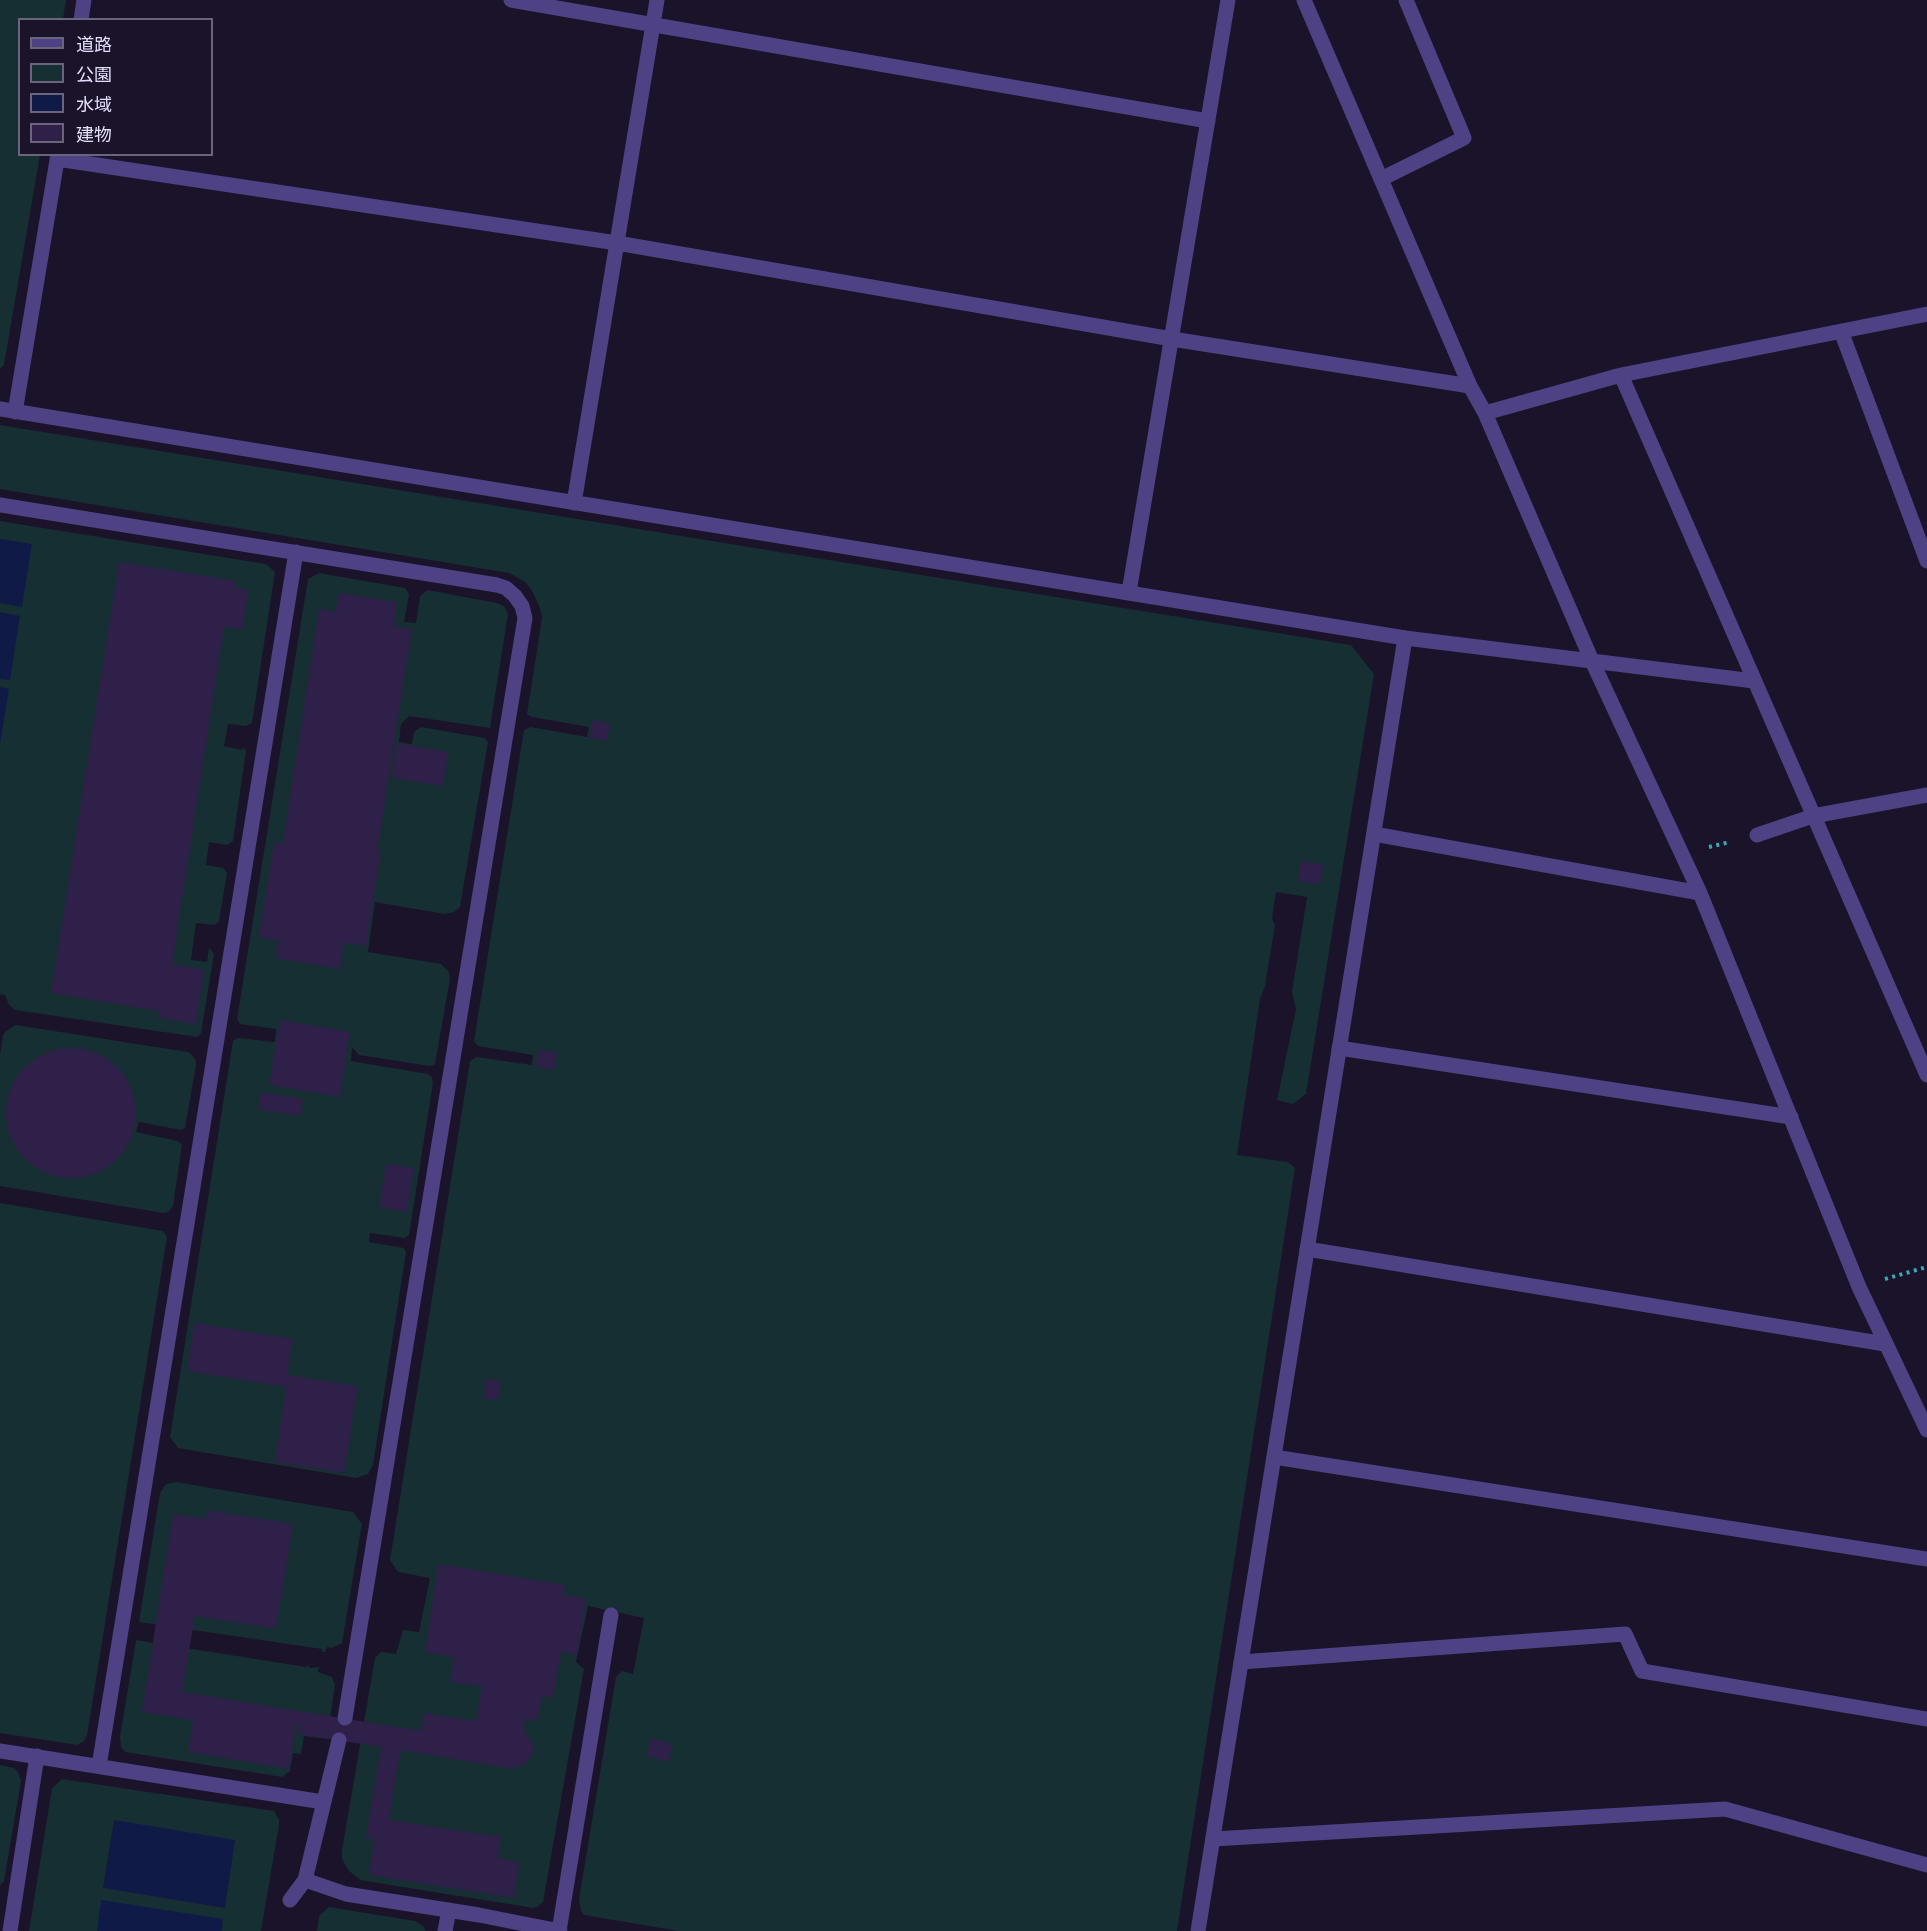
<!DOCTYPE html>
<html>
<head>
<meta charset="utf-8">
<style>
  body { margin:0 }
  #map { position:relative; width:1927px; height:1931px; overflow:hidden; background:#1a1329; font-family:Lato,"Noto Sans JP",sans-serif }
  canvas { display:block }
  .legend { position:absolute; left:18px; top:18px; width:195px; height:138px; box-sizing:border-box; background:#1a1329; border:2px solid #6b647e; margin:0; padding:8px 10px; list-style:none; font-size:18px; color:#e5ddfd }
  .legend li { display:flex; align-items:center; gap:12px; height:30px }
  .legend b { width:30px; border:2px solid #6b647e }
</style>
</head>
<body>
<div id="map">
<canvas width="1927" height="1931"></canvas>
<ul class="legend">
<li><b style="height:8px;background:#4e4184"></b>道路</li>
<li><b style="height:16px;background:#162f33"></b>公園</li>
<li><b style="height:16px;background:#0f1b46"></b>水域</li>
<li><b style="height:16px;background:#2e2049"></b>建物</li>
</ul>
</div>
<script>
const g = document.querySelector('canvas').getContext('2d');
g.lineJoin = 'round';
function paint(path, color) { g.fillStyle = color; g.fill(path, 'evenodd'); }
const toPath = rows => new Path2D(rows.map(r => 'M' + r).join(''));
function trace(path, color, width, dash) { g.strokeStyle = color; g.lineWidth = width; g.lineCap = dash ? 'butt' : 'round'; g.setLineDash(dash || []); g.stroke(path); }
paint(toPath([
  [0,0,66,0,63,19,20,20,20,154,40,155,4,365,0,369],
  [0,425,1351,645,1374,674,1306,1094,1293,1104,1277,1100,1296,1009,1292,992,1307,897,1276,892,1272,918,1275,925,1265,986,1260,999,1237,1155,1288,1162,1295,1168,1177,1931,678,1931,584,1915,581,1911,579,1899,616,1677,622,1671,633,1674,644,1618,588,1606,576,1662,584,1669,543,1902,537,1907,533,1908,360,1880,349,1871,342,1859,342,1850,375,1658,381,1652,396,1654,403,1630,419,1632,430,1578,398,1572,390,1560,470,1061,477,1057,532,1065,533,1055,478,1046,474,1041,524,730,530,727,587,737,589,727,532,717,527,714,542,618,540,608,531,589,525,582,509,573,0,489],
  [0,521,266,564,275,572,252,723,246,726,228,724,224,746,242,750,243,747,246,751,233,841,227,845,209,842,206,865,223,868,227,873,219,921,215,925,196,923,191,960,207,962,209,947,214,954,201,1033,197,1037,15,1010,9,1005,5,995,0,994],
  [319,573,405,588,409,594,404,622,416,623,420,596,427,590,497,603,504,606,508,614,490,728,409,716,401,724,399,742,412,744,414,732,421,727,485,738,488,742,460,907,454,912,445,914,375,902,368,952,441,964,449,972,450,979,435,1064,430,1066,359,1055,352,1047,351,1061,428,1074,432,1077,433,1083,409,1235,405,1238,370,1233,369,1242,404,1248,406,1252,373,1465,368,1474,356,1478,178,1448,170,1437,233,1041,238,1038,275,1042,276,1029,240,1024,237,1019,308,579],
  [16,1025,188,1052,191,1054,196,1061,196,1065,185,1128,181,1130,139,1122,136,1132,178,1141,182,1145,173,1206,168,1212,163,1213,0,1186,0,1054,3,1035,6,1031],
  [0,1203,163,1231,167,1237,87,1736,83,1742,77,1745,0,1733],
  [176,1482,353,1512,362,1524,342,1643,332,1648,327,1647,325,1652,322,1652,322,1649,139,1622,160,1493,166,1484],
  [136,1640,306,1667,307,1665,310,1668,319,1667,318,1672,332,1677,335,1685,327,1739,304,1736,301,1754,293,1753,290,1771,282,1777,125,1752,121,1747,120,1737],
  [0,1765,14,1768,18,1772,21,1781,4,1881,0,1886],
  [62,1779,274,1811,279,1820,279,1825,261,1931,29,1931,52,1788],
  [329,1907,415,1921,423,1926,426,1931,317,1931,319,1916]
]), '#162f33');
paint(toPath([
  [0,539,32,544,22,607,0,603],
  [0,612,20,616,10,680,0,679],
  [0,687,9,689,0,744],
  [114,1820,235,1840,225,1908,103,1888],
  [101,1900,223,1919,222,1931,97,1931]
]), '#0f1b46');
paint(toPath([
  [119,562,236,581,235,588,249,590,242,630,224,627,172,964,204,970,196,1024,158,1018,159,1011,51,993],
  [339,593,397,602,394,626,412,629,377,851,381,851,366,946,344,943,340,969,276,958,279,941,259,937,274,842,283,844,319,609,336,612],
  [592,720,610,723,607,741,590,738],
  [397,743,448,752,443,786,391,778],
  [1301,861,1323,864,1320,884,1298,881],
  [280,1020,350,1032,340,1097,269,1085],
  '6 1113a65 65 0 1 1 130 0a65 65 0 1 1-130 0Z',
  [538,1050,556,1052,554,1070,536,1067],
  [261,1092,303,1099,300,1116,258,1109],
  [386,1164,414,1168,407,1212,379,1207],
  [194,1323,293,1339,287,1375,358,1386,344,1473,275,1462,286,1387,187,1371],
  [486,1379,501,1381,498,1400,484,1398],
  [207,1510,293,1524,276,1629,195,1616,182,1692,421,1731,424,1713,476,1721,482,1686,450,1682,454,1657,425,1652,438,1564,565,1585,564,1595,586,1599,577,1655,561,1652,553,1698,542,1696,537,1721,525,1719,524,1730,534,1745,531,1757,522,1766,509,1768,400,1750,389,1820,501,1837,498,1858,519,1862,514,1898,369,1875,374,1839,366,1837,381,1747,298,1734,299,1726,296,1725,289,1769,188,1752,193,1720,142,1712,173,1514,206,1519],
  [650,1739,672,1743,669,1761,647,1757]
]), '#2e2049');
trace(toPath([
  [1709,847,1730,842],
  [1885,1279,1927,1267]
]), '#3aa9b4', 4, [3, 4.5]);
trace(toPath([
  [1381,179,1464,138,1406,0],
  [0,505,497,585,506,588,515,596,522,606,525,618,345,1718],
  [0,1751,323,1802],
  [99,1766,296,552],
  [305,1880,346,1894,479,1915,560,1931],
  [290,1900,305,1880,339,1740],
  [10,1931,37,1756],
  [445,1931,449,1910],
  [559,1931,611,1615]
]), '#4e4184', 15);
trace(toPath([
  [511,0,1208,121],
  [1304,0,1470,386,1485,413,1592,661,1700,893,1859,1287,1927,1430],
  [81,20,84,0],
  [57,159,617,243,1172,339,1470,386],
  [1841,331,1927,561],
  [1621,375,1927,1075],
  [0,409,1405,638,1754,681],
  [15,412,58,154],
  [1485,413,1621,375,1927,314],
  [574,503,657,0],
  [1129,592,1228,0],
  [1374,834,1700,893],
  [1757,835,1813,816,1927,795],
  [1339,1048,1791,1117],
  [1307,1249,1885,1344],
  [1274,1457,1927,1559],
  [1241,1662,1625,1634,1642,1671,1927,1719]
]), '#4e4184', 15);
trace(toPath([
  [1213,1839,1725,1809,1927,1865],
  [1198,1931,1405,638]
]), '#4e4184', 15);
</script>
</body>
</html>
